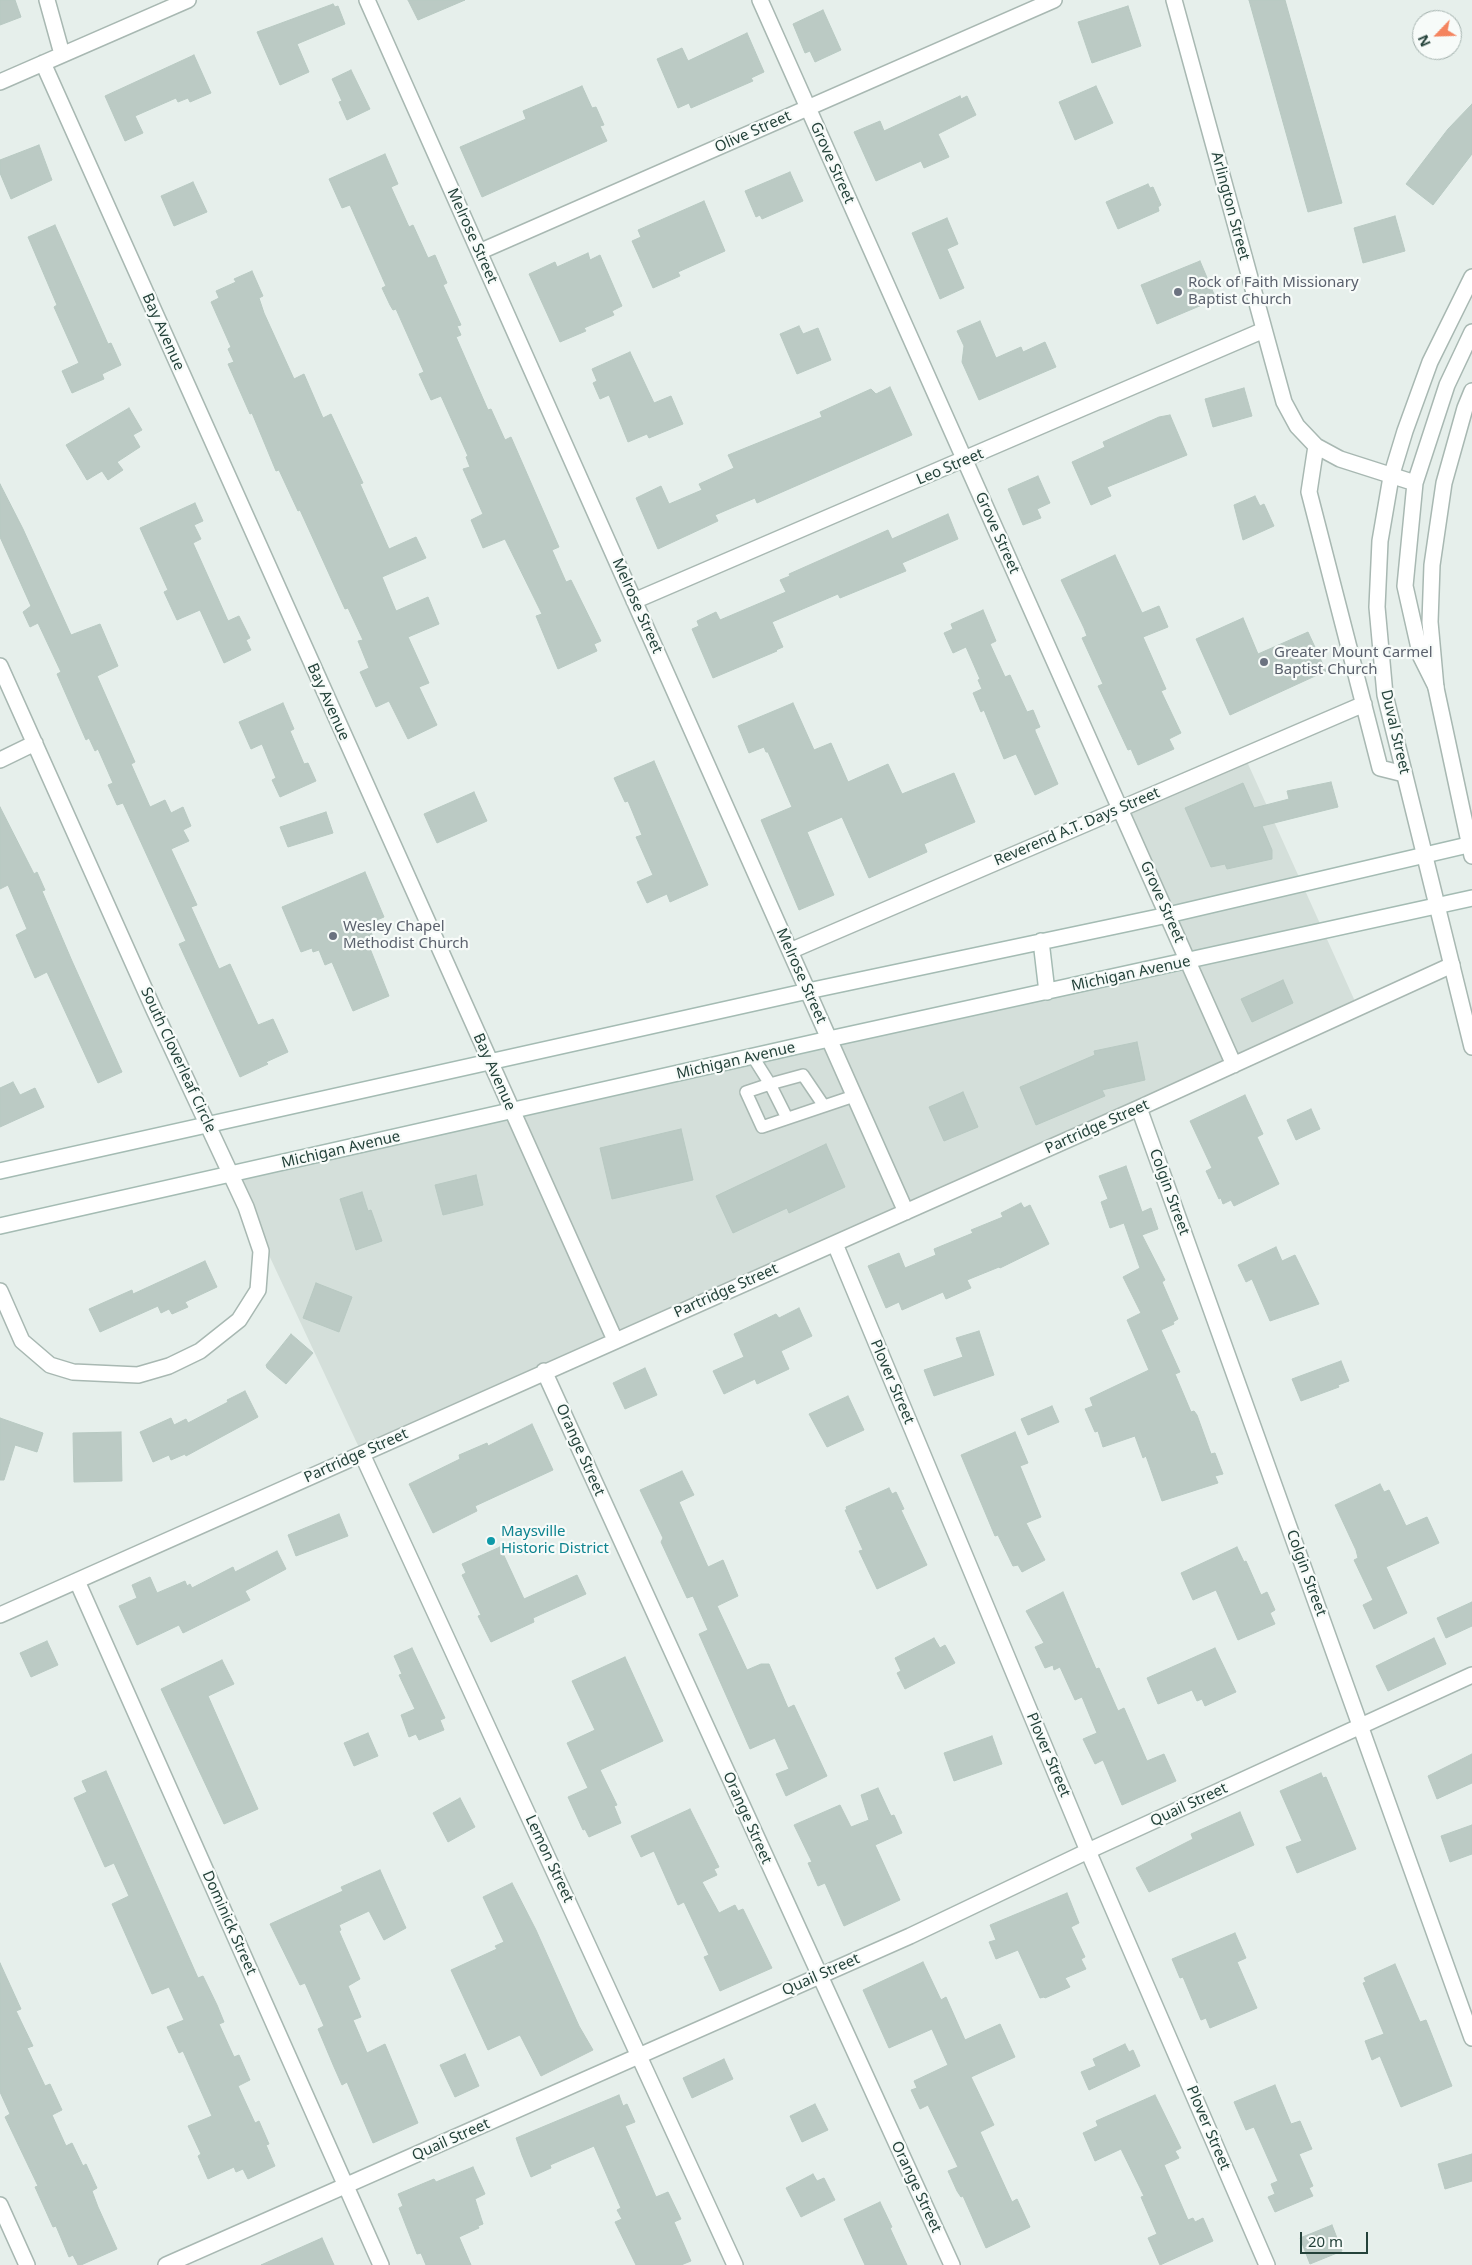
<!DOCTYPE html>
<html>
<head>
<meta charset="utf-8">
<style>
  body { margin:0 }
  #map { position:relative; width:1472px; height:2265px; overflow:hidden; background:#e6efeb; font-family:"Noto Sans",sans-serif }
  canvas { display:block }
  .north { position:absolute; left:1412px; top:10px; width:50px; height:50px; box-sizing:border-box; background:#f7fbf9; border:1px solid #a3b1ad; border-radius:50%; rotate:246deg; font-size:14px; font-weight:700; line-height:20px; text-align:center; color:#24423a }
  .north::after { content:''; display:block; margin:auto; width:18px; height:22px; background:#f4845f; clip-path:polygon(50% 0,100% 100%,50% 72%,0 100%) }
  .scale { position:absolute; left:1300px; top:2232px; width:68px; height:22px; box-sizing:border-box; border:2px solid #24423a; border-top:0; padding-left:6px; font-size:15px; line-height:18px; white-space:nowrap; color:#24423a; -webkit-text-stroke:4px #f7fbf9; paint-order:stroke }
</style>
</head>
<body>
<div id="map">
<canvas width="1472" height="2265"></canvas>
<div class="north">N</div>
<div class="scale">20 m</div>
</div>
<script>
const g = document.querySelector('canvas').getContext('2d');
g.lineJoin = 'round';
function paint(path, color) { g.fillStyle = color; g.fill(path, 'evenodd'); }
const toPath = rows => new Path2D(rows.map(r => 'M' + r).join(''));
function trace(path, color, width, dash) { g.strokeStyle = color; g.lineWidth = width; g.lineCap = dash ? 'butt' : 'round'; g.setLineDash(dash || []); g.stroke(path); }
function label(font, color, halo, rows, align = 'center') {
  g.font = font + ' "Noto Sans",sans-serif'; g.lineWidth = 4.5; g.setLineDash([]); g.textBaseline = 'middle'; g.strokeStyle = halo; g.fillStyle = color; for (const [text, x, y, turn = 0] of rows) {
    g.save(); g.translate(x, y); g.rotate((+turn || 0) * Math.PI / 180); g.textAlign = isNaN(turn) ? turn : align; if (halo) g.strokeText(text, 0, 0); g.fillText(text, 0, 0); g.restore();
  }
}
paint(toPath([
  [1244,755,1358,1008,362,1454,231,1174,1188,961,1121,809]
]), '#d4dfda');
const building = toPath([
  [0,0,15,0,21,17,0,25,0,0],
  [408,0,465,0,418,20,408,0],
  [1249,0,1285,0,1342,203,1308,212,1249,0],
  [333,4,335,7,338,6,345,24,297,44,309,72,280,85,257,32,333,4],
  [1128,6,1141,46,1092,63,1078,22,1128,6],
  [823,10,841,50,815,62,810,51,805,53,793,24,823,10],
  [747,33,764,72,751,78,753,81,691,108,689,103,678,108,657,59,682,48,688,61,747,33],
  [194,55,211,93,190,102,188,98,178,102,176,98,135,116,143,133,125,141,105,96,194,55],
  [351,70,370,109,347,120,339,102,342,101,332,79,351,70],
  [582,86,592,108,596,107,604,125,600,126,607,141,482,197,460,147,526,119,523,111,582,86],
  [1096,86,1113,123,1075,140,1059,102,1096,86],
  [960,96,961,99,967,96,976,115,938,134,949,157,924,168,921,161,876,181,854,132,880,121,884,131,960,96],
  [1472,104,1472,154,1433,205,1406,184,1448,129,1472,104],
  [39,145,52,180,11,199,0,173,0,160,39,145],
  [385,154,398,184,391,187,409,227,413,225,428,258,435,255,447,283,443,285,461,325,457,326,461,335,456,337,488,410,491,409,505,440,511,437,559,547,552,550,566,582,571,580,601,641,594,644,597,651,558,669,536,616,542,614,505,539,483,548,471,520,483,514,463,469,470,467,466,457,468,456,441,396,431,400,419,374,424,372,396,309,393,310,390,305,382,288,386,286,350,205,342,208,329,179,385,154],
  [790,172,803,201,762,219,760,215,756,217,745,191,790,172],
  [193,182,207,212,174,226,161,196,193,182],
  [1148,184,1150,188,1153,187,1161,205,1158,207,1159,211,1118,229,1106,202,1148,184],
  [704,201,725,251,678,272,680,276,653,288,632,241,641,237,638,230,704,201],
  [1395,216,1405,251,1363,263,1354,228,1395,216],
  [947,218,958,244,947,249,964,288,940,299,912,233,947,218],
  [55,225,108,344,111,343,121,365,102,374,104,379,72,393,62,371,79,363,54,307,57,305,28,237,55,225],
  [588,253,590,260,600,255,622,306,612,311,614,315,584,328,586,331,560,342,529,274,555,262,557,267,588,253],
  [1200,261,1216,299,1157,324,1141,285,1200,261],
  [252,271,263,296,259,298,264,313,294,379,304,374,323,418,331,414,363,483,360,484,389,549,416,537,426,558,382,577,396,611,428,597,439,624,408,637,429,683,419,687,437,725,408,739,389,701,376,707,360,672,369,668,358,641,363,640,348,608,345,609,300,510,298,511,279,470,276,471,252,413,250,414,228,364,234,362,228,349,231,347,211,302,219,298,216,291,236,282,234,279,252,271],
  [980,321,996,358,1021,347,1023,352,1045,342,1056,367,979,400,962,362,964,346,957,331,980,321],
  [799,326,803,334,818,328,831,360,797,374,780,334,799,326],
  [630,352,654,403,671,396,683,424,649,438,647,434,628,442,609,395,600,399,593,383,597,381,592,369,630,352],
  [890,387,912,435,757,503,755,498,715,515,718,521,658,549,636,498,661,486,669,504,702,490,699,484,734,468,728,455,822,417,820,412,871,389,876,394,890,387],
  [1244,388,1252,416,1213,427,1205,399,1244,388],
  [129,408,142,430,133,435,140,447,117,462,123,470,108,480,102,471,87,480,66,445,129,408],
  [1170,415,1187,455,1107,487,1111,496,1091,505,1072,462,1105,447,1103,442,1159,417,1170,415],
  [1038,476,1050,503,1037,509,1041,518,1023,525,1008,489,1038,476],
  [0,484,23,529,71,635,100,624,118,666,97,676,135,762,131,764,150,807,165,800,171,813,183,807,191,826,183,830,189,841,171,849,197,905,191,907,219,969,230,964,258,1025,273,1019,288,1052,266,1062,268,1064,240,1077,179,944,186,941,123,803,117,805,108,785,113,783,98,749,95,751,89,738,86,740,57,674,61,672,38,623,30,627,23,612,31,606,0,537,0,484],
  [1255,496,1260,506,1264,504,1274,526,1243,540,1234,505,1255,496],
  [195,503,203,521,194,525,201,539,193,543,228,621,239,616,250,638,246,640,251,650,224,663,200,610,177,620,164,592,168,590,140,528,195,503],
  [948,514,958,539,902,563,906,571,840,598,838,594,772,622,783,647,776,650,777,651,713,678,692,629,699,626,697,621,716,612,720,620,786,592,780,580,790,576,789,574,888,530,892,539,948,514],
  [1115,555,1142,613,1159,606,1168,627,1143,637,1166,689,1161,691,1181,733,1169,739,1174,749,1138,765,1131,749,1128,750,1098,686,1103,684,1082,638,1087,636,1084,628,1061,580,1115,555],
  [983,610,996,641,990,644,1005,677,1010,675,1027,712,1033,710,1040,727,1035,729,1035,731,1058,784,1035,795,1016,754,1004,759,984,710,981,712,973,693,982,689,978,680,980,679,966,647,953,653,944,633,953,629,951,624,983,610],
  [1243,618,1258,654,1308,632,1326,671,1230,715,1196,639,1243,618],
  [283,703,294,729,290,731,304,764,308,763,316,781,280,797,272,780,276,778,262,744,251,749,239,722,283,703],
  [793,703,814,750,831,743,848,782,888,764,902,794,954,773,975,822,924,844,927,852,869,878,842,817,807,832,834,895,799,910,761,820,792,807,768,752,766,752,764,747,749,753,738,726,793,703],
  [654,761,708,885,670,902,667,894,647,903,637,882,653,875,636,837,642,835,628,801,625,802,614,778,654,761],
  [1331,782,1338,807,1262,826,1272,850,1272,859,1227,869,1225,864,1211,867,1185,808,1243,783,1254,808,1289,799,1287,791,1331,782],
  [474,792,487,821,437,843,424,814,474,792],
  [0,807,34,874,37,872,45,890,42,891,72,961,122,1072,98,1083,47,972,35,978,16,935,27,929,8,885,0,889,0,807],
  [326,812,333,833,288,847,280,827,326,812],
  [365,872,384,917,372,922,375,927,370,930,376,943,369,946,389,996,353,1011,332,962,325,965,319,950,313,952,312,948,301,952,282,907,365,872],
  [1283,980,1293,1003,1252,1022,1241,999,1283,980],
  [1137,1042,1145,1080,1102,1090,1105,1096,1036,1125,1020,1087,1095,1055,1094,1051,1137,1042],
  [13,1082,20,1095,35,1088,44,1107,0,1127,0,1088,13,1082],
  [963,1092,978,1127,944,1141,929,1107,963,1092],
  [1245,1095,1263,1134,1257,1137,1279,1184,1234,1206,1231,1200,1223,1204,1221,1198,1219,1199,1206,1171,1212,1168,1190,1121,1245,1095],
  [1311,1109,1320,1129,1296,1140,1287,1120,1311,1109],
  [681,1129,693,1180,612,1199,600,1148,681,1129],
  [826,1144,845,1187,789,1213,787,1208,733,1233,716,1196,826,1144],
  [1126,1166,1142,1212,1151,1208,1158,1229,1142,1235,1165,1280,1162,1282,1178,1319,1173,1322,1174,1324,1161,1330,1180,1372,1175,1374,1191,1412,1194,1411,1197,1415,1211,1454,1215,1453,1223,1474,1215,1476,1218,1483,1162,1501,1146,1456,1143,1458,1135,1436,1103,1447,1098,1431,1095,1432,1085,1409,1093,1406,1090,1398,1149,1370,1127,1320,1141,1313,1123,1277,1140,1268,1124,1223,1110,1228,1101,1202,1108,1199,1099,1176,1126,1166],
  [476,1175,483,1205,443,1215,435,1185,476,1175],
  [362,1192,368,1211,371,1210,382,1241,356,1250,340,1199,362,1192],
  [1021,1203,1024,1208,1030,1205,1049,1244,1000,1268,999,1267,967,1280,971,1288,946,1299,943,1292,902,1310,899,1302,886,1308,868,1266,899,1253,905,1268,936,1255,934,1249,973,1233,971,1230,1003,1217,1001,1213,1021,1203],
  [1276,1247,1282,1261,1295,1255,1319,1304,1270,1321,1252,1279,1246,1282,1238,1265,1276,1247],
  [205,1261,217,1287,185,1302,188,1307,172,1314,169,1309,161,1313,158,1306,100,1332,89,1309,132,1290,133,1294,205,1261],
  [316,1283,352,1297,339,1332,303,1318,316,1283],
  [799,1308,812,1336,781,1351,789,1369,757,1384,755,1379,724,1394,713,1371,744,1357,734,1334,776,1314,779,1318,799,1308],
  [979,1331,994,1375,934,1396,924,1370,963,1357,956,1338,979,1331],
  [291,1334,313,1353,286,1384,267,1368,266,1365,291,1334],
  [1341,1361,1349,1381,1338,1385,1339,1387,1301,1401,1292,1379,1341,1361],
  [645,1368,657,1395,625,1409,613,1383,645,1368],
  [245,1391,258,1417,186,1456,185,1454,171,1460,169,1455,153,1462,140,1432,171,1418,174,1425,186,1419,188,1423,228,1402,227,1400,245,1391],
  [848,1396,864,1430,827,1447,809,1414,848,1396],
  [1052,1406,1059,1422,1028,1435,1021,1419,1052,1406],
  [0,1418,43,1433,37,1452,15,1445,4,1480,0,1480,0,1418],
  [532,1424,553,1470,475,1506,477,1511,433,1533,409,1484,460,1459,459,1455,487,1443,488,1446,532,1424],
  [121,1432,122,1481,74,1482,73,1433,121,1432],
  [1015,1432,1028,1463,1020,1466,1041,1517,1026,1523,1045,1560,1022,1572,1018,1565,1013,1566,998,1535,995,1536,961,1455,1015,1432],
  [682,1471,694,1495,679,1502,708,1567,723,1560,738,1596,717,1606,747,1670,761,1664,769,1664,788,1708,794,1705,827,1776,786,1796,776,1774,789,1769,775,1738,750,1749,699,1634,708,1630,693,1596,687,1598,661,1542,663,1538,640,1490,682,1471],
  [1380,1484,1384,1492,1389,1490,1406,1526,1427,1517,1439,1543,1386,1567,1407,1613,1374,1629,1363,1605,1373,1600,1354,1560,1358,1558,1356,1550,1335,1505,1380,1484],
  [889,1488,892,1494,896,1492,904,1509,901,1510,927,1565,877,1589,859,1551,863,1550,845,1510,847,1510,846,1507,889,1488],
  [339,1514,348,1536,296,1556,288,1535,339,1514],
  [500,1547,524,1599,577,1575,586,1594,533,1618,534,1622,491,1642,478,1616,481,1615,462,1575,466,1573,462,1564,500,1547],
  [1237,1547,1244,1562,1246,1561,1261,1595,1267,1592,1275,1610,1270,1613,1275,1624,1238,1640,1216,1590,1193,1600,1181,1573,1237,1547],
  [277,1551,286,1569,245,1591,250,1600,183,1633,179,1625,137,1645,119,1606,137,1598,132,1585,150,1577,157,1593,185,1581,187,1586,190,1584,192,1588,233,1567,235,1572,277,1551],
  [1063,1592,1096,1669,1099,1668,1118,1711,1124,1708,1147,1761,1164,1754,1176,1781,1122,1805,1103,1760,1095,1764,1083,1739,1097,1733,1082,1697,1075,1700,1060,1667,1054,1670,1053,1665,1045,1668,1035,1647,1044,1643,1026,1611,1063,1592],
  [1472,1602,1472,1626,1446,1638,1437,1618,1472,1602],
  [934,1638,940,1648,945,1645,955,1663,905,1689,897,1673,901,1671,895,1658,934,1638],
  [1434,1638,1446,1664,1388,1691,1376,1666,1434,1638],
  [47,1641,58,1665,31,1677,20,1653,47,1641],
  [412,1648,445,1718,440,1720,444,1730,419,1740,416,1734,409,1737,401,1715,415,1709,399,1675,402,1674,394,1656,412,1648],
  [1215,1648,1236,1692,1205,1706,1202,1699,1197,1701,1192,1690,1158,1704,1147,1678,1215,1648],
  [625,1657,663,1741,600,1770,617,1805,614,1806,621,1823,589,1837,585,1829,583,1830,568,1797,588,1788,567,1743,595,1730,572,1681,625,1657],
  [222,1660,234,1684,208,1696,258,1809,224,1824,161,1689,222,1660],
  [368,1733,378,1756,354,1766,344,1743,368,1733],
  [992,1736,1002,1764,954,1781,944,1753,992,1736],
  [1472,1754,1472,1783,1437,1799,1428,1776,1472,1754],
  [106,1771,198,1978,203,1976,217,2005,224,2022,219,2024,234,2057,239,2055,250,2080,238,2086,255,2123,259,2121,269,2144,266,2145,275,2166,248,2179,243,2169,236,2172,234,2167,208,2179,198,2156,201,2154,188,2126,212,2116,183,2051,179,2053,167,2027,184,2020,169,1987,152,1994,112,1904,129,1896,114,1863,105,1867,74,1798,87,1792,82,1781,106,1771],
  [1321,1773,1323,1778,1326,1777,1356,1849,1297,1873,1286,1847,1302,1841,1280,1791,1321,1773],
  [878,1788,891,1816,894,1815,902,1833,875,1845,900,1900,844,1926,825,1883,818,1886,808,1863,812,1862,794,1825,840,1805,851,1827,869,1820,861,1795,878,1788],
  [460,1798,475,1827,448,1842,433,1813,460,1798],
  [690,1809,719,1867,714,1869,717,1875,702,1882,719,1913,735,1905,738,1911,743,1909,772,1968,720,1991,704,1957,709,1955,684,1902,678,1905,654,1851,641,1857,631,1836,690,1809],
  [1240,1812,1254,1845,1149,1892,1136,1868,1193,1839,1191,1834,1240,1812],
  [1472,1825,1472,1854,1450,1862,1441,1836,1472,1825],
  [380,1870,406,1928,384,1940,369,1911,339,1925,341,1930,339,1931,360,1979,348,1986,361,2017,353,2020,367,2053,385,2044,418,2123,373,2143,347,2082,342,2085,334,2067,318,2029,324,2026,305,1983,300,1985,270,1924,343,1891,341,1887,380,1870],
  [512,1883,536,1930,579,2026,593,2050,541,2076,520,2035,488,2050,451,1970,497,1949,495,1946,504,1942,483,1897,512,1883],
  [1067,1893,1079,1923,1071,1927,1085,1957,1081,1959,1086,1969,1065,1978,1070,1987,1045,1998,1044,1997,1040,1998,1018,1950,996,1959,989,1942,996,1940,990,1925,1067,1893],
  [1235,1933,1246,1958,1237,1962,1257,2008,1210,2028,1206,2018,1201,2020,1183,1977,1180,1978,1172,1959,1235,1933],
  [923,1962,941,2000,946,1997,965,2040,1000,2024,1015,2057,971,2077,994,2125,980,2132,1012,2202,1017,2199,1030,2227,986,2248,963,2196,961,2197,957,2191,948,2171,958,2167,928,2105,920,2109,911,2090,917,2088,914,2081,948,2065,932,2029,889,2048,863,1990,923,1962],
  [0,1963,21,2009,16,2011,33,2046,27,2048,45,2086,50,2084,62,2110,52,2115,66,2146,72,2143,83,2166,86,2164,97,2188,92,2191,98,2207,117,2249,81,2265,78,2265,73,2255,69,2257,56,2226,53,2227,35,2187,38,2186,5,2117,10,2114,0,2092,0,1963],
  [1395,1964,1420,2022,1426,2020,1452,2086,1401,2107,1380,2056,1372,2060,1365,2041,1384,2034,1363,1983,1366,1982,1364,1978,1395,1964],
  [1125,2044,1129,2052,1133,2050,1140,2066,1089,2090,1081,2072,1096,2066,1093,2059,1125,2044],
  [465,2054,479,2086,455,2097,440,2065,465,2054],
  [724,2059,733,2079,692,2098,683,2078,724,2059],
  [1275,2085,1291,2124,1300,2121,1312,2149,1299,2154,1313,2186,1309,2188,1313,2196,1275,2212,1268,2197,1275,2194,1271,2184,1278,2181,1254,2127,1246,2130,1234,2102,1275,2085],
  [619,2095,623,2106,627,2104,635,2122,625,2126,656,2197,668,2192,681,2219,674,2222,691,2261,681,2265,636,2265,615,2222,622,2219,617,2210,621,2208,594,2146,550,2165,551,2168,531,2177,522,2155,516,2138,619,2095],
  [1155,2095,1181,2148,1175,2151,1179,2158,1164,2165,1188,2220,1193,2218,1195,2222,1203,2218,1213,2241,1160,2265,1148,2238,1157,2234,1141,2197,1144,2196,1121,2149,1095,2161,1083,2133,1098,2126,1096,2121,1155,2095],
  [815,2104,828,2130,802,2142,790,2116,815,2104],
  [1472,2154,1472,2181,1445,2189,1438,2164,1472,2154],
  [473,2167,485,2194,475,2199,483,2224,478,2226,479,2228,459,2237,471,2265,426,2265,421,2253,417,2254,410,2236,399,2208,403,2206,398,2194,434,2179,436,2182,473,2167],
  [813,2174,817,2181,824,2178,835,2200,801,2217,786,2188,813,2174],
  [880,2202,892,2227,890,2228,907,2265,865,2265,844,2219,880,2202],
  [1332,2225,1342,2251,1310,2264,1300,2238,1332,2225],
  [322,2238,334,2265,261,2265,322,2238]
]);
paint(building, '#bbcac4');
trace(building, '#b8c9c2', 1);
const service = toPath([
  [753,1057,770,1084,746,1092,762,1127,854,1096],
  [787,1118,770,1084,803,1075,824,1106]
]);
const minor = toPath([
  [47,0,62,54],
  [367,0,906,1212],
  [760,0,1234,1065],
  [1174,0,1284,402,1297,426,1316,446,1340,459,1415,483],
  [43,63,615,1340],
  [0,82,188,0],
  [479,252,1054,0],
  [1316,446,1309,492,1380,768,1404,774],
  [634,601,1264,330],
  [0,666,154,1010,246,1207,261,1251,258,1290,239,1320,200,1351,169,1366,138,1375,73,1372,50,1365,22,1341,0,1291],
  [1436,687,1421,657,1405,586,1415,483,1447,385,1472,332],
  [0,760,35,743],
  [790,951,1364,704],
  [1139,1108,1472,2038],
  [835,1244,1088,1851,1267,2265],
  [544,1371,952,2265],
  [362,1454,735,2265],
  [77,1581,381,2265],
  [0,1615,1139,1108,1452,965],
  [0,2205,27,2265],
  [166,2265,910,1936,1088,1851,1472,1675]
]);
const tertiary = toPath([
  [1472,277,1430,362,1405,431,1391,477,1380,541,1377,607,1385,695,1472,1047],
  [1472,391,1465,408,1444,483,1432,565,1430,622,1436,688,1472,856]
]);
const secondary = toPath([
  [1041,941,1047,992],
  [0,1171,808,991,1168,915,1472,844],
  [0,1226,829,1039,1472,898]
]);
trace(service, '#a8b8b2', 14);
trace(minor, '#a8b8b2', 18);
trace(tertiary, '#a8b8b2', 18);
trace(secondary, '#a4bbb3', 18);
trace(service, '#fff', 11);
trace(minor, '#fff', 15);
trace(tertiary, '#fff', 15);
trace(secondary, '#fff', 15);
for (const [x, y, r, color] of [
  [1178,292,5,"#6b7280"],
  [1264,662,5,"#6b7280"],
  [333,936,5,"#6b7280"],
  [491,1541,5,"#0f9aa8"]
]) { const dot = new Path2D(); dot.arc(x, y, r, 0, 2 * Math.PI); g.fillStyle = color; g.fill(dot); trace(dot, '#f7fbf9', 2); }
label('15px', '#24423a', '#f7fbf9', [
  ["Olive Street",753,132,-24],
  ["Grove Street",832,163,66],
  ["Arlington Street",1230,206,75],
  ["Melrose Street",472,236,66],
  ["Bay Avenue",163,332,66],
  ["Leo Street",950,467,-23],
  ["Grove Street",997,533,66],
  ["Melrose Street",637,606,66],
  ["Bay Avenue",328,702,66],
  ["Duval Street",1395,732,77],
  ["Reverend A.T. Days Street",1077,827,-23],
  ["Grove Street",1162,902,66],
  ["Michigan Avenue",1131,974,-12],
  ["Melrose Street",801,976,66],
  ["South Cloverleaf Circle",178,1060,65],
  ["Michigan Avenue",736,1061,-13],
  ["Bay Avenue",494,1072,66],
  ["Partridge Street",1097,1127,-24],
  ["Michigan Avenue",341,1150,-13],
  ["Colgin Street",1169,1192,70],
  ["Partridge Street",726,1291,-24],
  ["Plover Street",892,1382,67],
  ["Orange Street",580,1450,66],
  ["Partridge Street",356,1456,-24],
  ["Colgin Street",1306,1573,70],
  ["Plover Street",1048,1755,67],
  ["Quail Street",1189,1805,-25],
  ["Orange Street",747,1818,66],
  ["Lemon Street",549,1859,65],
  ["Dominick Street",229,1923,66],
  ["Quail Street",821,1975,-24],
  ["Plover Street",1208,2128,67],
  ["Quail Street",451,2140,-24],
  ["Orange Street",916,2187,65]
]);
label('15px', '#5b616d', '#f7fbf9', [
  ["Rock of Faith Missionary",1188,283],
  ["Baptist Church",1188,300],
  ["Greater Mount Carmel",1274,653],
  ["Baptist Church",1274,670],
  ["Wesley Chapel",343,927],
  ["Methodist Church",343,944]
], 'left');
label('15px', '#0d838f', '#f7fbf9', [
  ["Maysville",501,1532],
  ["Historic District",501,1549]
], 'left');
</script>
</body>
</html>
